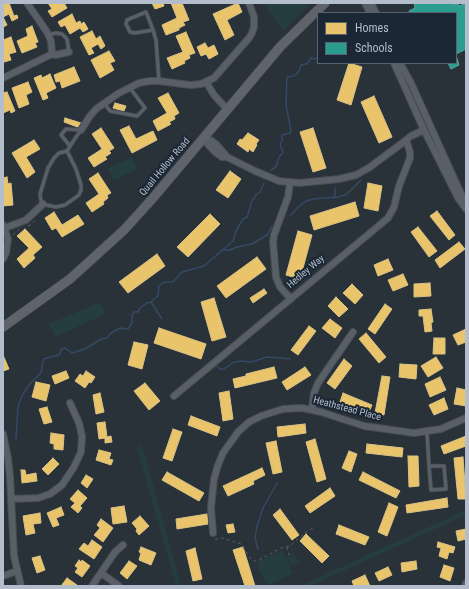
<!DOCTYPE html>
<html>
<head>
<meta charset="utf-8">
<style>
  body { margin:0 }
  #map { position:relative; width:469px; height:589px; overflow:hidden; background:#293139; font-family:"Roboto Condensed",sans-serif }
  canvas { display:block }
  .frame { position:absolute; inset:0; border:4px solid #b3bdcb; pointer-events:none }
  .legend { position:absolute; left:317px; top:12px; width:140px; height:52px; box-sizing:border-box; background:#1b2735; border:1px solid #586371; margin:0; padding:5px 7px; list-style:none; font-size:12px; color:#b3bdcb }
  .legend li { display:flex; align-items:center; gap:8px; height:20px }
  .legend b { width:20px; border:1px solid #586371 }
</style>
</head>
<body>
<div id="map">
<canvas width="469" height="589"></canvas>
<div class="frame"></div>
<ul class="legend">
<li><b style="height:11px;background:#e9c46a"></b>Homes</li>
<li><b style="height:11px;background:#2a9d8f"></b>Schools</li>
</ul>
</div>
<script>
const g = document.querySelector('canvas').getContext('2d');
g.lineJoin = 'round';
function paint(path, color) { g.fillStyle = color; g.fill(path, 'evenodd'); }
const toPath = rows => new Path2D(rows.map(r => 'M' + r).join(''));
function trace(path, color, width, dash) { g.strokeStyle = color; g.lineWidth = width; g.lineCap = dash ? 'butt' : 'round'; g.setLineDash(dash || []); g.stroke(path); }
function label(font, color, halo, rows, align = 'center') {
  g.font = font + ' "Roboto Condensed",sans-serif'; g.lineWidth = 4; g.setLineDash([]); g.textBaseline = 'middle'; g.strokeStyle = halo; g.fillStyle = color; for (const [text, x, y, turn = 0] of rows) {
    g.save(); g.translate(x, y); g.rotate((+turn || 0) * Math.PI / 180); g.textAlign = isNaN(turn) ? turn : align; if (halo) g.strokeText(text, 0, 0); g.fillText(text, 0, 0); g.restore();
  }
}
paint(toPath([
  [263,3,311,3,283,31],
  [132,157,138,169,113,180,108,168],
  [100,302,106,314,55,337,49,324],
  [142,444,181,586,176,586,137,449],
  [466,510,466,515,310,586,300,586],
  [280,551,283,551,292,571,292,574,271,584,266,583,257,565,259,561],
  [293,552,299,562,291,566,286,556]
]), '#253d40');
const homes = toPath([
  [3,3,9,3,14,16,17,15,18,18,12,21,9,14,3,17,7,25,3,27,3,3],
  [48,3,64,3,67,8,52,17,48,11,52,9,48,3],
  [152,3,163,3,164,6,155,9,152,3],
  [171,3,182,3,189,20,183,22,185,25,179,28,179,30,166,35,162,25,177,18,171,3],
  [238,3,242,12,227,20,234,35,225,40,213,14,238,3],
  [72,14,76,23,80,21,81,24,84,22,88,29,83,32,80,28,70,34,65,25,61,27,58,22,72,14],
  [32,26,38,42,35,43,37,47,22,53,17,41,28,36,26,29,32,26],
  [92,31,96,39,100,36,105,46,101,49,98,44,91,48,94,53,89,55,80,37,92,31],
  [186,32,195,53,189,55,190,58,184,61,185,63,172,69,167,58,183,52,176,36,186,32],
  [11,37,16,52,9,54,11,60,4,62,3,58,3,40,11,37],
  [205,43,208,48,214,45,218,54,209,59,206,54,201,56,197,47,205,43],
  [109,51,115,61,110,63,114,70,100,78,91,60,109,51],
  [349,63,362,67,351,105,337,100,349,63],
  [74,67,80,81,62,88,60,81,56,82,54,75,74,67],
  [50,74,56,88,46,93,48,98,43,100,34,78,41,75,42,78,50,74],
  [28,82,32,92,26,95,29,104,19,108,12,88,28,82],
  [7,92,15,111,11,113,10,110,3,113,3,93,7,92],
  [168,93,179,113,174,116,175,119,169,122,171,124,158,131,153,121,167,113,158,98,168,93],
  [374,96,392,137,379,143,361,102,374,96],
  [115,103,126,106,124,111,113,108,115,103],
  [65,118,81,123,80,128,64,122,65,118],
  [129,126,136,139,153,131,157,140,132,153,120,130,129,126],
  [101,128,114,148,109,151,111,153,105,157,107,159,94,167,88,158,102,149,92,134,101,128],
  [313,128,326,168,313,172,300,132,313,128],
  [248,133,259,140,256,144,257,145,253,152,249,149,248,152,237,144,240,139,242,140,248,133],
  [34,140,40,149,26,157,35,172,27,178,12,153,34,140],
  [230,171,241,179,228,198,216,190,230,171],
  [98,173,111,193,107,195,108,198,103,202,104,204,92,212,86,203,99,194,89,179,98,173],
  [7,177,8,184,11,183,13,205,3,206,3,178,7,177],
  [368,183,382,186,378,211,364,208,368,183],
  [355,202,359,216,314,230,310,216,355,202],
  [437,211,455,235,449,240,430,216,437,211],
  [54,212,62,225,78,215,84,224,62,237,56,228,52,230,45,218,54,212],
  [210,214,220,224,188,257,177,247,210,214],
  [418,227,437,251,429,257,411,232,418,227],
  [25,229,42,247,33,255,35,258,24,268,17,259,29,248,17,236,25,229],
  [298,231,312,235,300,279,286,275,298,231],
  [459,242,465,249,440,268,435,260,459,242],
  [157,254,165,266,128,293,119,282,157,254],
  [257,257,266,269,226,298,217,286,257,257],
  [388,259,393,270,378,276,374,265,388,259],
  [403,274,408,285,393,291,388,280,403,274],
  [430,283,431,296,414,297,414,284,430,283],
  [352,284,363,295,355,304,343,293,352,284],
  [264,289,267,293,253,303,250,298,264,289],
  [336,297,348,309,339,317,328,306,336,297],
  [214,298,226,337,212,341,201,302,214,298],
  [385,304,392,309,375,334,368,329,385,304],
  [431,309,433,322,431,323,432,331,425,332,423,316,419,316,419,310,431,309],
  [330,319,342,328,335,338,322,328,330,319],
  [309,326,316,331,298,355,291,350,309,326],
  [159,328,206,344,201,359,154,343,159,328],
  [466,329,466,342,458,345,453,335,466,329],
  [366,333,386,357,379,363,359,339,366,333],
  [434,338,445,338,445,354,433,354,434,338],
  [134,342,148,345,142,369,128,365,134,342],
  [3,355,9,369,3,371,3,355],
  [436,357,443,368,428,377,421,366,436,357],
  [344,359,352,366,335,389,327,383,344,359],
  [400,364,417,365,416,379,399,377,400,364],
  [274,367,277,378,235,388,233,379,246,376,246,374,274,367],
  [305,367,311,375,287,390,282,382,305,367],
  [66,371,69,378,55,384,52,376,66,371],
  [86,371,95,377,91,383,89,382,85,388,75,381,80,374,83,376,86,371],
  [382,376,390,377,384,415,375,413,382,376],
  [440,377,446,390,430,397,425,384,440,377],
  [36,382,50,385,46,401,32,397,36,382],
  [145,383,160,401,149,410,134,391,145,383],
  [457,388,466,390,466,406,454,404,457,388],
  [229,391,233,419,223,421,219,393,229,391],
  [100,393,104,412,96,414,93,395,100,393],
  [343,393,372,405,368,414,340,402,343,393],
  [444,398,448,409,434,415,429,405,444,398],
  [47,407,52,422,44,424,39,409,47,407],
  [191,416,220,427,217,436,188,425,191,416],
  [105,422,107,437,111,436,112,442,105,443,105,438,99,439,97,423,105,422],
  [305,424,306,433,278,437,277,427,305,424],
  [173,429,182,432,172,461,163,458,173,429],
  [51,433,64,435,63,450,54,449,54,444,50,443,51,433],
  [466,436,466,446,444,454,441,446,466,436],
  [315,439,326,479,317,482,306,442,315,439],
  [276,441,282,472,273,474,266,443,276,441],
  [367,444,403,448,402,457,366,453,367,444],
  [99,450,111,453,109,459,113,460,111,465,96,460,99,450],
  [349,451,357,454,351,472,342,468,349,451],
  [408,456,418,456,419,486,409,487,408,456],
  [463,457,466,499,458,499,454,458,463,457],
  [53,458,59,464,48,475,42,469,53,458],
  [262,468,265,475,253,481,254,484,228,496,223,486,262,468],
  [21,470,25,470,26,475,36,473,37,481,22,483,21,470],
  [167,472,204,493,199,501,162,480,167,472],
  [363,472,400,491,396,498,359,480,363,472],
  [86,475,93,479,87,488,81,483,86,475],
  [330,488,335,496,310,513,305,506,330,488],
  [78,490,87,498,80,506,82,508,78,513,71,507,75,503,70,499,78,490],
  [447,498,448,507,407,513,406,505,447,498],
  [389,503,398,507,387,536,378,532,389,503],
  [124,506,127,522,113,524,111,508,124,506],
  [61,507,64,515,56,518,59,525,53,527,47,513,61,507],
  [280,509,299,535,292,540,273,515,280,509],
  [40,513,41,523,33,524,35,533,26,535,23,516,40,513],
  [207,514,208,524,177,529,176,519,207,514],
  [140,516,149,526,139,535,136,531,137,529,132,523,140,516],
  [101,519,113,528,103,542,94,535,100,528,97,525,101,519],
  [233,524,235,532,228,533,226,525,233,524],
  [339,525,369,537,365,545,336,534,339,525],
  [466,529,466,539,458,541,456,531,466,529],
  [306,534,329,556,322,563,300,541,306,534],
  [92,540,102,547,94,559,79,549,84,543,88,546,92,540],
  [438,542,455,547,453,553,449,552,447,559,439,556,441,548,437,547,438,542],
  [141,547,156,553,151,565,139,560,141,553,139,552,141,547],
  [243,547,255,586,245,586,233,550,243,547],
  [195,548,202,579,193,581,186,551,195,548],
  [40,556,45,570,37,573,32,558,40,556],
  [79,560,81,562,82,560,90,566,82,577,75,572,78,568,75,566,79,560],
  [129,561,137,566,127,579,120,573,129,561],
  [416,561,417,569,402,572,401,563,416,561],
  [444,565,454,568,450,581,440,577,444,565],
  [388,567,392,575,379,581,375,573,388,567],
  [365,575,370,586,354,586,352,581,365,575],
  [67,578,77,585,76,586,61,586,67,578]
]);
paint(homes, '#e9c46a');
trace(homes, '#d9c287', 1);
const schools = toPath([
  [414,3,455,3,453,4,454,5,458,3,459,6,464,4,466,8,466,49,456,54,456,13,410,13,409,11,415,8,414,3],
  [456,55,459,65,451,69,448,63,456,63,456,55]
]);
paint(schools, '#2a9d8f');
trace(schools, '#53a7a1', 1);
trace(toPath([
  [271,170,276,167,279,157,282,154,283,152,280,144,282,141,282,135,290,133,291,130,286,105,287,77,294,76,299,71,301,65,307,64,311,58,315,59,318,57],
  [334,198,335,195,335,188],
  [290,216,297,208,306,201,313,199,339,197,347,194,361,180],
  [223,250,230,250,237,247,252,244,267,235,272,226],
  [151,302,162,319],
  [217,366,220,369,224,369,234,362,241,361,251,362,267,357,290,359],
  [16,439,18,407,22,396,28,386,41,373,43,361,44,359,58,355,60,354,61,349,65,348,72,353,85,349,101,339,107,338,111,333,120,328,128,329,132,323,132,315,134,312,138,312,140,308,147,303,151,302,158,296,159,286,164,282,173,282,182,272,204,266,233,241,236,231,243,219,247,217,252,201,256,195,260,192,264,183],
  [258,549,255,538,257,526,263,508,277,483]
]), '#334a65', 1.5);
const lane = toPath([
  [153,30,135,33,130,32,126,24,127,20,146,12,150,22,153,30,156,40,159,81],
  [48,35,56,33,62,34,67,39,69,52],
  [104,103,110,111,137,116,145,108,130,88],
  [67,151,76,169,81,185,81,190,79,195,65,205,56,207,46,205,41,201,40,194,48,168,54,158,59,153,67,151,72,143,81,130,66,129,61,135,70,146],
  [427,432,429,466,431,490,446,489,444,466,429,466]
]);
const street = toPath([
  [27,3,47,32,51,41,52,54],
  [365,3,370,13],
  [371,3,376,13],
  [394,63,424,130,458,198,466,209],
  [400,63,411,83,447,163,463,198,463,204],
  [3,78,52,54,55,55,69,52],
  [206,82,214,95,227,109],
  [81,130,90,116,96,109,119,93,139,83,150,81,159,81,190,85,201,84,214,78,249,38,252,33,254,27,254,17,249,3],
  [203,139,215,152,222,157,227,157,255,171,279,181,299,183,339,179,356,175,370,167,401,144,411,136,424,130],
  [204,139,212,141,217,145,227,157],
  [290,183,288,197,274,235,273,242,276,277,280,287,291,299],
  [3,225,8,239,6,253,3,259],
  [5,228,26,220,43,204],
  [174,396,388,218,394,207,399,186,410,158,410,152,406,140],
  [312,409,314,393,318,383,353,332],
  [3,434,8,458,10,477,14,556,21,586],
  [11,499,38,498,50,494,62,485,74,467,81,452,82,436,79,423,70,403],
  [213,533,211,508,214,479,218,465,223,453,238,432,249,422,261,416,283,409,302,408,321,412,364,426,414,433,441,429,466,418],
  [101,573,119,586],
  [3,576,17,571],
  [92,586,115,552,123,545],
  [465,586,466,583]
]);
const secondary = toPath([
  [3,327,70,279,124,230,153,198,280,47,325,3]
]);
trace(lane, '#474d54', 4.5);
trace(street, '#474d54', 8);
trace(secondary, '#474d54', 10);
trace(toPath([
  [28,226,31,225,36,219],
  [13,235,21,228],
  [215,539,223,538,241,544,250,558,254,561,259,560,281,548,290,546,306,532,315,527],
  [287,547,289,555]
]), '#575e64', 1, [3, 3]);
trace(lane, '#595f67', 3);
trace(street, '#595f67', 6);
trace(secondary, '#5e636c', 9);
label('10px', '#b3bdcb', '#1b2735', [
  ["Quail Hollow Road",165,167,-50],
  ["Hedley Way",306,272,-40],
  ["Heathstead Place",347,409,15]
]);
</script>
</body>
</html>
